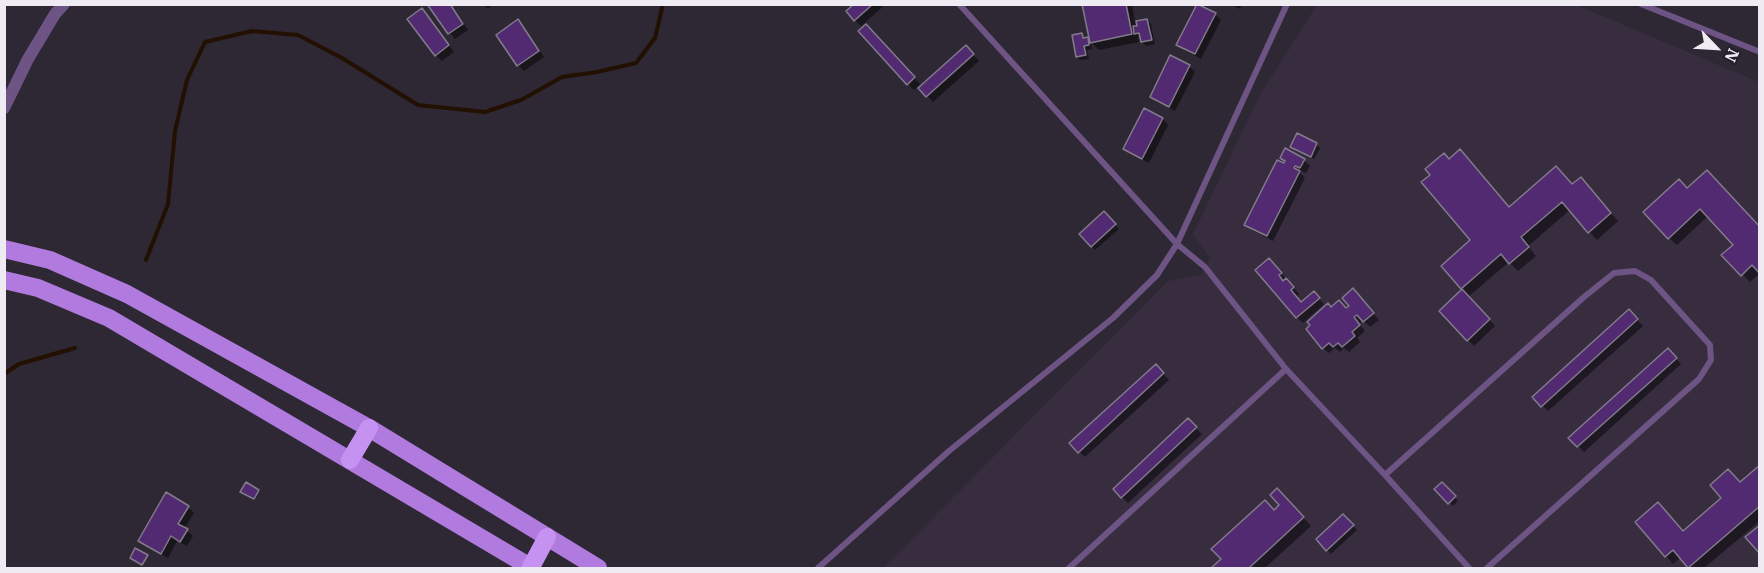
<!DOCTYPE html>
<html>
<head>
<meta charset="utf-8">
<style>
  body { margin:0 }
  #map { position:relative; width:1764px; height:573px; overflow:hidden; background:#2e2834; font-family:"IBM Plex Serif",serif }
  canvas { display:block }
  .frame { position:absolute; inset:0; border:6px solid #efebf3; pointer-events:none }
  .north { position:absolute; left:1686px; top:18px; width:60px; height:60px; -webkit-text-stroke:4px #241e2a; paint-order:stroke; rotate:115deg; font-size:16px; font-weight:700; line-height:24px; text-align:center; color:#efebf3 }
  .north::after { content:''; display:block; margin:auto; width:21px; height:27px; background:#efebf3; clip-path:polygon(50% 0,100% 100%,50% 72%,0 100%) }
</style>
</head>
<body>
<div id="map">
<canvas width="1764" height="573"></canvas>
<div class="frame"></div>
<div class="north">N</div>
</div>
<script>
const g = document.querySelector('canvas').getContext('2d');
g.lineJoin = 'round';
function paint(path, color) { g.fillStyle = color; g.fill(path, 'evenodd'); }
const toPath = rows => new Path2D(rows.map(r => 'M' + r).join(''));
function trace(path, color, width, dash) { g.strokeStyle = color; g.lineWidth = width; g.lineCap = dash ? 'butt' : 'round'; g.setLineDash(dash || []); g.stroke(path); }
paint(toPath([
  [1317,5,1576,5,1759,82,1759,568,883,568,1168,281,1201,275,1210,258,1193,234,1260,95]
]), '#372d3f');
paint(toPath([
  [429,4,450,4,468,30,455,39],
  [483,4,494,4,488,9],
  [856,4,886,4,861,26,855,20],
  [1084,4,1132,4,1136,27,1147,20,1151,24,1155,44,1146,46,1142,42,1141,36,1138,37,1139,42,1099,50,1091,42],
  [1230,4,1242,4,1240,9],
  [422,10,454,52,442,61,436,55],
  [1215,14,1221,20,1201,59,1184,50,1178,44],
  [523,27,544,57,524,71,518,65],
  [872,32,920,84,914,90,908,84],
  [1081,35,1091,42,1092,49,1087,50,1089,59,1081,60,1077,57],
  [966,47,979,61,933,102,920,88],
  [1189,66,1195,72,1175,111,1157,102,1151,97],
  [1163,119,1168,125,1149,163,1131,154,1125,149],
  [1316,144,1320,148,1314,159,1296,151,1292,147],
  [1281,158,1304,160,1310,166,1306,173,1301,171,1300,173,1305,178,1273,241,1252,230,1246,224,1285,165,1286,162],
  [1573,186,1588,187,1618,221,1597,240,1570,210,1528,246,1536,256,1518,271,1509,262,1468,297,1495,326,1474,346,1441,311,1463,290,1443,266,1510,208],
  [1687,189,1760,273,1750,282,1724,255,1735,245,1708,216,1677,245,1669,238],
  [1104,213,1119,229,1095,250,1081,234],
  [1275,266,1299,294,1296,297,1302,303,1314,293,1324,304,1303,323,1297,317],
  [1359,296,1379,320,1370,327,1363,320,1359,324,1365,331,1357,338,1360,342,1349,352,1344,348,1340,352,1335,348,1329,353,1323,348,1332,309,1347,310],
  [1629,311,1643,326,1548,411,1534,397],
  [1668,350,1681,364,1584,452,1571,438],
  [1156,366,1169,380,1085,457,1071,443],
  [1188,420,1202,434,1128,503,1115,489],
  [1760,467,1760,521,1704,568,1691,568,1681,557,1673,564,1666,556,1684,532],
  [1442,484,1458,501,1453,506,1437,489],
  [1285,498,1311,526,1265,568,1214,568,1281,505],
  [188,507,194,513,184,529,193,536,187,546,177,541,168,558,146,546,140,540],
  [1343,516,1357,530,1331,554,1318,539]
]), '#0007');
trace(toPath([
  [146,260,168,204,175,131,187,80,205,42,252,31,298,35,342,58,418,105,485,112,521,100,562,77,597,72,636,63,655,38,663,4],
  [4,374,19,364,75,348]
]), '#221000', 4);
const building = toPath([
  [427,4,450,4,463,24,448,34,427,4],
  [854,4,873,4,854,21,846,11,854,4],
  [1082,4,1126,4,1132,34,1090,43,1082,4],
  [1197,4,1216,13,1195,54,1176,45,1197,4],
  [422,8,449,45,435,56,407,19,422,8],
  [518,19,539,51,517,66,496,35,518,19],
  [1147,19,1152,40,1141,42,1139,33,1134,34,1133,26,1137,26,1136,21,1147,19],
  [866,24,915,77,907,85,858,31,866,24],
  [1082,33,1083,38,1088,37,1089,45,1084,46,1086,55,1076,57,1072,35,1082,33],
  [966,45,974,54,926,97,918,88,966,45],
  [1170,55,1190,65,1169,107,1150,97,1170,55],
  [1144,108,1163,118,1142,159,1123,149,1144,108],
  [1297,133,1317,143,1311,157,1290,147,1297,133],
  [1285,148,1305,159,1300,168,1295,166,1294,168,1300,171,1267,236,1244,225,1277,160,1284,163,1285,161,1280,158,1285,148],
  [1460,149,1509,207,1556,166,1572,184,1581,177,1611,213,1588,233,1562,202,1521,237,1529,247,1509,264,1501,254,1461,289,1441,266,1470,240,1421,182,1430,175,1425,169,1444,153,1449,159,1460,149],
  [1707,170,1760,227,1760,274,1752,265,1741,276,1721,255,1733,245,1700,209,1668,239,1643,212,1679,179,1687,188,1707,170],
  [1104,211,1116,224,1091,247,1079,234,1104,211],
  [1269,258,1282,273,1279,275,1283,281,1286,278,1294,287,1291,290,1301,302,1314,291,1320,298,1296,318,1255,270,1269,258],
  [1353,288,1374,313,1363,322,1357,315,1354,317,1360,325,1352,332,1355,336,1342,347,1338,343,1333,347,1329,343,1322,349,1306,329,1310,325,1307,322,1328,303,1331,307,1339,300,1346,308,1349,306,1342,298,1353,288],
  [1462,289,1490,319,1467,341,1439,311,1462,289],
  [1629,309,1638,319,1541,407,1532,397,1629,309],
  [1668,348,1677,358,1577,447,1568,438,1668,348],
  [1156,364,1164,373,1078,453,1069,443,1156,364],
  [1188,418,1197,427,1121,498,1113,489,1188,418],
  [1760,465,1760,506,1688,568,1673,550,1665,557,1635,522,1658,502,1683,531,1721,498,1710,485,1728,469,1740,482,1760,465],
  [246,482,259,490,254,499,240,492,246,482],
  [1442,482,1456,496,1448,504,1434,489,1442,482],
  [1277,488,1304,517,1249,568,1211,568,1221,559,1211,549,1265,500,1274,510,1279,505,1270,495,1277,488],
  [166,492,189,506,178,524,188,529,180,542,171,536,161,554,138,541,166,492],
  [1343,514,1354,525,1326,551,1316,539,1343,514],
  [1760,525,1760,554,1745,537,1760,525],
  [135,548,148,555,142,565,130,558,135,548]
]);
paint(building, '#522a71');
trace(building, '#827b8a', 1.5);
trace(toPath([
  [959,4,1177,244,1205,267,1286,369,1385,475,1469,568],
  [1641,4,1760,52],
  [1385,475,1584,297,1614,273,1635,271,1651,280,1710,345,1711,360,1699,379,1487,568],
  [818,568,949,451,1113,318,1157,275,1177,244,1287,4],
  [1069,568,1286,369]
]), '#6e5485', 6);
trace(toPath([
  [4,108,28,59,55,14,64,4]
]), '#6e5485', 12);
trace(toPath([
  [4,249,50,260,127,294,369,428,598,568],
  [4,280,38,288,109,318,532,568]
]), '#b17adf', 18);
trace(toPath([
  [350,460,369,428],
  [531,567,547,537]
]), '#c592f2', 18);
</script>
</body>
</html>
